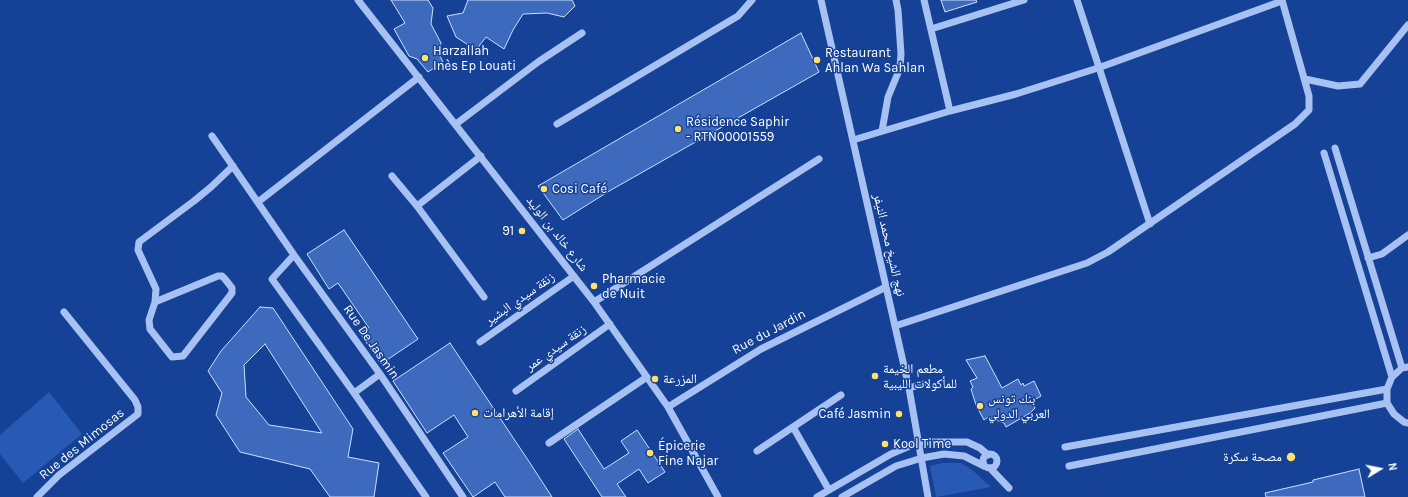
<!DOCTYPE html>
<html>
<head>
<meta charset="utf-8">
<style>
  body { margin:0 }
  #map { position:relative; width:1408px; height:497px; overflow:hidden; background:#154196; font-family:Karla,sans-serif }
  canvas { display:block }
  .north { position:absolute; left:1360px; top:449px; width:40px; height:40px; -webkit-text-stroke:3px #154196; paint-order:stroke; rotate:80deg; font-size:11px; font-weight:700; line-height:16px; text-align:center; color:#fff }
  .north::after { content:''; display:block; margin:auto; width:14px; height:18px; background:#fff; clip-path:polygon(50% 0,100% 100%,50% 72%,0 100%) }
</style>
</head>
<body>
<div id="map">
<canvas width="1408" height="497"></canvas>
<div class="north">N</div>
</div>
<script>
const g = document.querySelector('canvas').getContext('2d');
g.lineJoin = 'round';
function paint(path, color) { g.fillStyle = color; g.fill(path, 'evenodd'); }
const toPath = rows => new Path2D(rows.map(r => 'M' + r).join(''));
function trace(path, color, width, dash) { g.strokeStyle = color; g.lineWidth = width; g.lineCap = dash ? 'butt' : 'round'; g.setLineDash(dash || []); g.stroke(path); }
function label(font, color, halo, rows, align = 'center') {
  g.font = font + ' Karla,"Noto Naskh Arabic",sans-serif'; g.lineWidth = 3; g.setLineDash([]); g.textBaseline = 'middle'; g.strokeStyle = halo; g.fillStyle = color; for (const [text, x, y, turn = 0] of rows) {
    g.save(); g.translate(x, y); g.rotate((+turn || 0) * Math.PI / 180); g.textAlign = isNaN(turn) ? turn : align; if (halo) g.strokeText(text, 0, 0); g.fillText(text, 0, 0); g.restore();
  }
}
paint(toPath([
  [49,392,82,434,23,483,0,454,0,435],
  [943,463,961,463,971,469,991,487,936,497,930,466]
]), '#285ab5');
const building = toPath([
  [391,0,428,0,433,8,431,24,441,43,439,54,443,62,428,72,417,59,409,56,394,29,405,23,391,0],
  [468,0,572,0,575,6,564,17,547,13,523,14,513,30,504,49,486,37,476,50,456,37,447,16,463,13,468,0],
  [941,0,976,0,977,2,945,12,941,0],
  [801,33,819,72,611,190,563,220,538,186,801,33],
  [344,230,418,339,381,364,360,333,369,328,338,283,329,289,307,254,344,230],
  [260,307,273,308,353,429,348,457,379,463,374,497,330,497,310,469,240,452,216,415,222,393,208,371,221,351,260,307],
  [265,344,322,433,269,425,246,397,244,365,265,344],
  [450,343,530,463,552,497,505,497,495,482,473,497,443,453,468,437,454,415,427,433,393,381,450,343],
  [985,356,1002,388,1018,379,1021,385,1023,383,1024,386,1034,381,1041,396,1032,401,1035,408,1030,413,1006,427,1004,423,988,417,984,420,976,405,971,389,973,387,970,381,977,378,966,360,985,356],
  [578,429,604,469,629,453,621,441,637,430,665,472,648,483,639,469,617,484,626,497,602,497,564,439,578,429],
  [1359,469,1365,497,1266,497,1265,493,1313,482,1313,480,1359,469]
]);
paint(building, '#3e6abe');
trace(building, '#cedffc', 1);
trace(toPath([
  [358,0,594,302,668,407,718,497],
  [821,0,909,388,928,497],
  [924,0,950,111],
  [1077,0,1150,224],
  [931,29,1024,0],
  [1305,79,1338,86,1360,84,1408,25],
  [456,124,538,62,582,33],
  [557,124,738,16,752,0],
  [882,131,888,97,900,68,901,54,898,10,896,0],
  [212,136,294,255,380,374,463,497],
  [853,140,950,111,1016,94,1098,68,1282,1],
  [1335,148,1402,368],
  [1324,153,1392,377],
  [392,176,417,206,484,297],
  [258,202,419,77],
  [417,206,481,156],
  [294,255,272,279,354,393,426,497],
  [1368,258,1382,254,1408,235],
  [155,302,218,276,222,276,225,279,232,288,232,293,183,356,172,357,150,329,149,320,155,302,156,289,138,250,139,242,194,201,211,187,233,166],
  [594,302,819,159],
  [895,326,1087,263,1108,252,1295,124,1309,110,1309,96,1282,0],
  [480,342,574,276],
  [1408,367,1402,368,1392,377,1387,389,1387,403,1394,414,1404,422,1408,423],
  [909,388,923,384],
  [516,391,610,324],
  [354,393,380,374],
  [668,407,761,349,886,287],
  [793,427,829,490],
  [549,443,647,377],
  [1065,447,1387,389],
  [757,451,841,395],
  '983 461a7 7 0 1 1 14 0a7 7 0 1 1-14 0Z',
  [1069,466,1387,403],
  [990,468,1009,488],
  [37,497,59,475,138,414,138,407,135,400,64,312],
  [817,497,891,454,919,442,967,442,980,448,988,455],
  [842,497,896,466,922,458,944,454,964,456,984,466]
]), '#a7c1f2', 7);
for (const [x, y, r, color] of [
  [425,58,4,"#ffe267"],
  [817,60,4,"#ffe267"],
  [678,129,4,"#ffe267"],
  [544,189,4,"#ffe267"],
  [522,231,4,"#ffe267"],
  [594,286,4,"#ffe267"],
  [875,376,4,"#ffe267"],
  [655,379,4,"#ffe267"],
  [980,406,4,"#ffe267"],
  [475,413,4,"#ffe267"],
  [899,414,4,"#ffe267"],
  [885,444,4,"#ffe267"],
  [650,453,4,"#ffe267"],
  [1291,457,5,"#ffe267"]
]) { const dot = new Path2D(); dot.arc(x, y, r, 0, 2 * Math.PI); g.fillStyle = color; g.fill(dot); trace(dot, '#154196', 1.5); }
label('13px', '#fff', '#154196', [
  ["Harzallah",433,51],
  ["Inès Ep Louati",433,66],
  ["Restaurant",825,53],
  ["Ahlan Wa Sahlan",825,68],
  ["Résidence Saphir",686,122],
  ["- RTN00001559",686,137],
  ["Cosi Café",552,189],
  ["91",514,231,"right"],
  ["Pharmacie",602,279],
  ["de Nuit",602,294],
  ["مطعم الخيمة",883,369],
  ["للمأكولات الليبية",883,384],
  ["المزرعة",663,379],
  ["بنك تونس",988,399],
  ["العربي الدولي",988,414],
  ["إقامة الأهرامات",483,413],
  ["Café Jasmin",891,414,"right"],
  ["Kool Time",893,444],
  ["Épicerie",658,446],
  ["Fine Najar",658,461],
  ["مصحة سكرة",1282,457,"right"]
], 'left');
label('13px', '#fff', '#154196', [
  ["شارع خالد بن الوليد",557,234,52],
  ["نهج الشيخ محمد النيفر",889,245,77],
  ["زنقة سيدي البشير",520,299,-35],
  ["Rue du Jardin",769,332,-28],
  ["Rue De Jasmin",371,342,55],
  ["زنقة سيدي عمر",556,348,-35],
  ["Rue des Mimosas",82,444,-39]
]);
</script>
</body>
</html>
